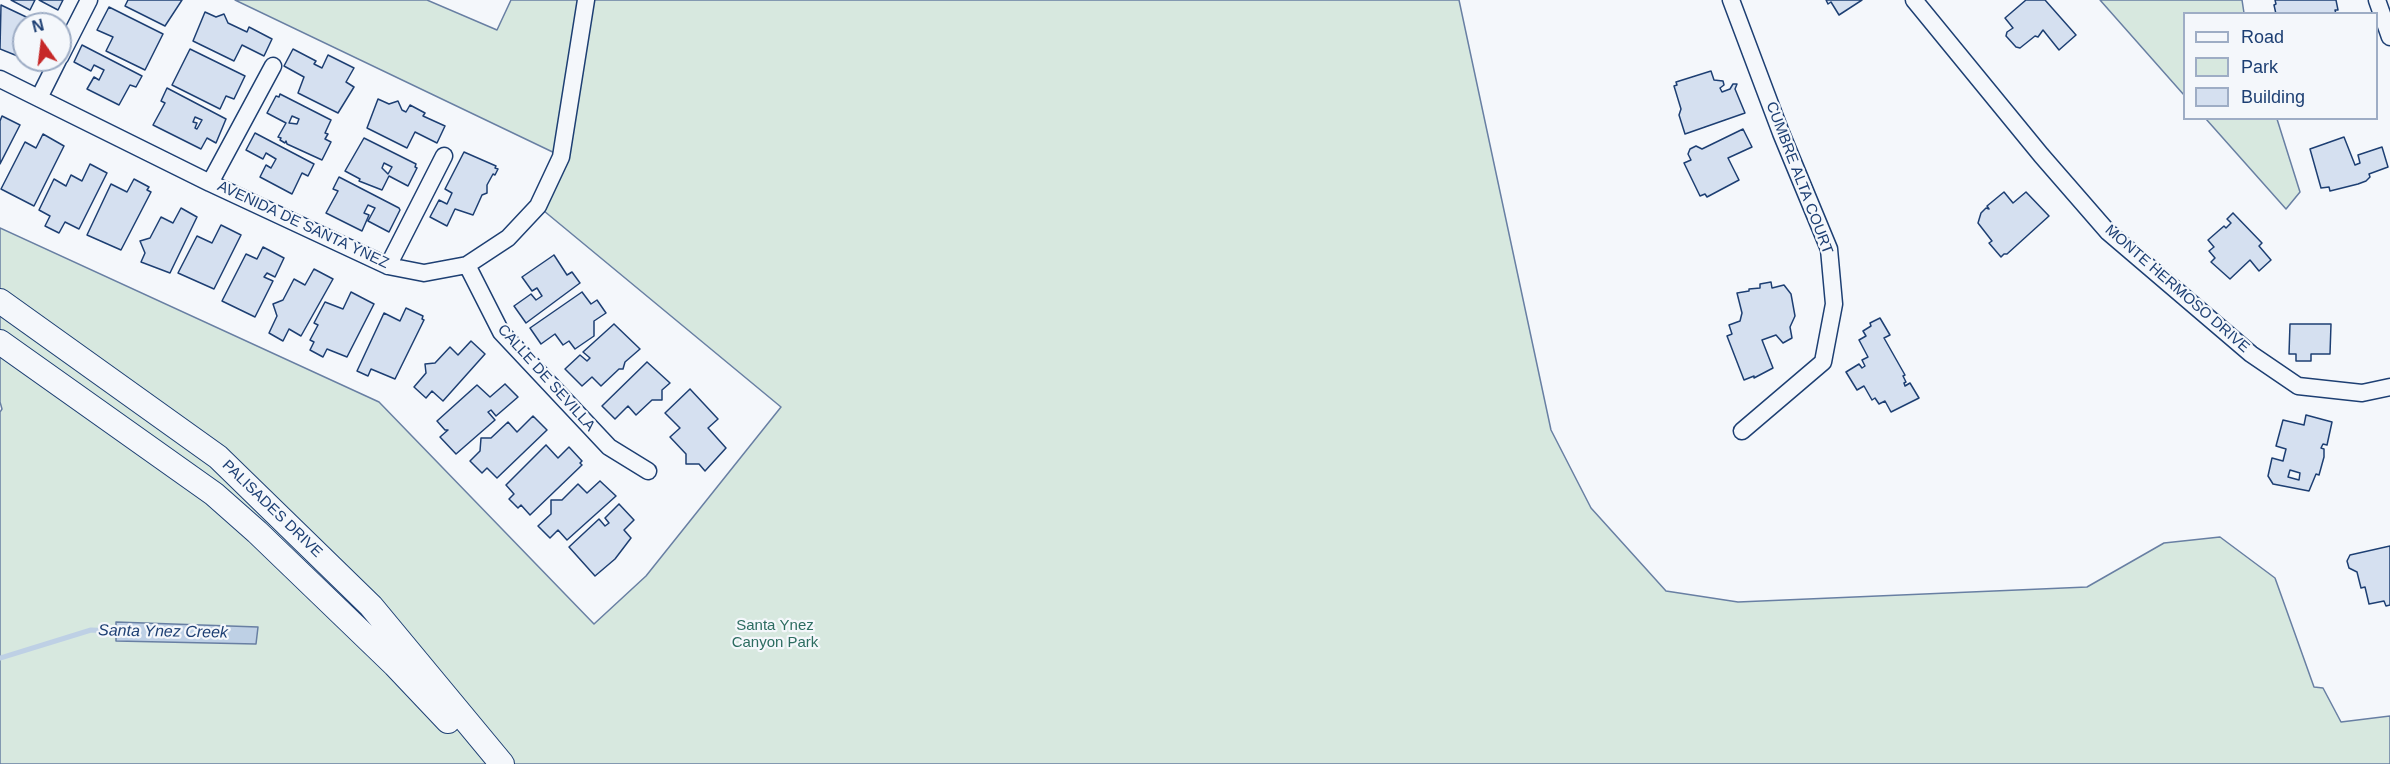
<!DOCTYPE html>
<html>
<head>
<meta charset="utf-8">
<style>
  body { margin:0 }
  #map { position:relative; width:2390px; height:764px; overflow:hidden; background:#f4f7fb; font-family:Arial,sans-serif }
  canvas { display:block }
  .legend { position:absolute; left:2183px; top:12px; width:195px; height:108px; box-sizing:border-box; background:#f4f7fb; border:2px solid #9eadc5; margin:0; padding:8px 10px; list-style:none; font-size:18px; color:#1d3f73 }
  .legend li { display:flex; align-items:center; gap:12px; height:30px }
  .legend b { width:30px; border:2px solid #9eadc5 }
  .north { position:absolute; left:12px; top:12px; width:60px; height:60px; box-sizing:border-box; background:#f4f7fb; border:2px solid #9eadc5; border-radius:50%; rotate:346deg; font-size:16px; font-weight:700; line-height:24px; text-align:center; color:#1d3f73 }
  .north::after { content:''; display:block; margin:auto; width:21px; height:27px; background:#c62828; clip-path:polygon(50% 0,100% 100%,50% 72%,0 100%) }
</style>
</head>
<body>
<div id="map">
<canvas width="2390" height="764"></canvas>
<ul class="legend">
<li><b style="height:8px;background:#f4f7fb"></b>Road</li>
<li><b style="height:16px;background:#d7e8df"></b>Park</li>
<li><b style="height:16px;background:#d5e0f0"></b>Building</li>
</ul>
<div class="north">N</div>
</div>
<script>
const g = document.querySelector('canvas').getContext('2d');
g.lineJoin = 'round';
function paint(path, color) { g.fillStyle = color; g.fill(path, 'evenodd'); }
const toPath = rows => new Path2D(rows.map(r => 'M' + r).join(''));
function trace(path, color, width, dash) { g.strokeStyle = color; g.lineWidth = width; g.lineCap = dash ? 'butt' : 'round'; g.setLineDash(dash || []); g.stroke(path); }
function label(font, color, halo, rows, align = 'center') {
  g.font = font + ' Arial,sans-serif'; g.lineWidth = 4.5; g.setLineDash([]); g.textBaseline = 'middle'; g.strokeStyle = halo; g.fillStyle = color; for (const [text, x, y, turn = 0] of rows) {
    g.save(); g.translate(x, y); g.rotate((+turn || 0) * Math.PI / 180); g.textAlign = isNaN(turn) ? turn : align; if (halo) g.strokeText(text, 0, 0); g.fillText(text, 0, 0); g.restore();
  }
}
const green = toPath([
  [235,0,427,0,497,30,511,0,1459,0,1551,430,1591,508,1666,591,1738,602,2087,587,2164,543,2220,537,2275,578,2314,687,2323,688,2341,722,2390,716,2390,764,0,764,0,412,2,409,0,402,0,228,379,402,594,624,646,576,781,407,538,206,561,156,235,0],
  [2100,0,2242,0,2244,13,2184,14,2184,95,2100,0],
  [2206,119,2277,119,2300,192,2286,209,2206,119]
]);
paint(green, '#d7e8df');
trace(green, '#687fa3', 1.5);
const water = toPath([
  [116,622,258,627,256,644,116,641,116,622]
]);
paint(water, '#bed0e5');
trace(water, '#687fa3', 1.5);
trace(toPath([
  [0,658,91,630,120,631]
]), '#bed0e5', 5);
const building = toPath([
  [11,0,35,0,30,10,11,0],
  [39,0,63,0,58,10,39,0],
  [128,0,182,0,165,26,125,6,128,0],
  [1826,0,1862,0,1839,15,1831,2,1828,4,1826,0],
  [2026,0,2045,0,2076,35,2059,50,2043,30,2038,37,2035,36,2020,48,2016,47,2006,36,2007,32,2013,28,2005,18,2026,0],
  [2275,0,2336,0,2338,10,2335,10,2336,14,2276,14,2274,5,2276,4,2275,0],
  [1,5,41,24,24,24,24,49,20,57,0,49,1,5],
  [109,7,163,34,145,70,106,51,113,37,97,30,109,7],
  [205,12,216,17,224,14,228,23,247,32,249,27,272,39,264,56,242,45,234,61,193,41,205,12],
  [82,45,142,76,136,87,130,85,119,105,87,89,94,77,99,80,104,70,94,65,91,71,74,62,82,45],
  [190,49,245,76,234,99,226,96,220,109,172,85,190,49],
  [293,49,316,61,314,64,322,68,328,55,354,68,346,82,354,87,338,113,298,93,304,77,284,66,293,49],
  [1711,71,1714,80,1723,81,1724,85,1720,88,1722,92,1730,89,1733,84,1737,84,1735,89,1745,113,1685,134,1679,115,1681,109,1674,86,1677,85,1676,82,1711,71],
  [167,88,226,119,216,143,207,138,201,149,153,125,165,103,161,101,167,88],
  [195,117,202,120,197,129,195,128,197,123,193,122,195,117],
  [280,94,331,120,325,133,328,134,325,139,331,142,322,160,287,144,286,141,285,143,280,140,281,138,278,137,286,123,267,113,276,96,279,97,280,94],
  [292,116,299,119,297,124,289,123,292,116],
  [378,99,389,104,398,101,402,110,406,112,410,105,425,113,423,116,445,126,437,143,415,132,407,148,367,128,378,99],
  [2,116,20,125,0,164,0,121,2,116],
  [1743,129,1752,147,1728,158,1739,180,1707,197,1705,194,1700,196,1684,163,1691,160,1688,154,1690,149,1696,146,1702,149,1743,129],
  [255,133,314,164,308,176,302,173,292,194,260,177,266,165,271,168,276,159,266,153,263,159,246,150,255,133],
  [43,134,64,146,34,206,1,189,25,142,36,148,43,134],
  [2344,137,2355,165,2360,163,2358,155,2382,147,2388,167,2369,174,2370,177,2366,181,2358,184,2330,191,2329,187,2321,188,2310,149,2344,137],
  [364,138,416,164,415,167,417,168,408,186,389,176,382,190,359,181,360,179,345,171,364,138],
  [384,163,392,167,388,174,382,168,384,163],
  [464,152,496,166,495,168,498,169,495,175,493,174,487,185,487,193,482,195,473,215,455,209,447,226,430,217,439,200,447,204,452,193,445,189,464,152],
  [90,164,107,173,79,229,65,222,59,233,45,226,50,216,39,210,54,179,66,186,71,175,82,181,90,164],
  [339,177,399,208,400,210,389,232,368,221,375,208,368,205,364,213,369,215,362,231,326,213,338,191,333,189,339,177],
  [134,179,149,187,147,190,151,192,121,250,87,235,111,184,127,192,134,179],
  [2004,192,2013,203,2026,192,2049,216,2007,254,2004,254,2001,257,1989,243,1992,241,1978,223,1981,213,1986,208,1989,209,1987,206,2004,192],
  [181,208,197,217,170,273,141,262,145,253,140,241,150,238,161,217,173,223,181,208],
  [2233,213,2262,243,2259,246,2271,260,2259,271,2250,260,2230,279,2211,262,2215,258,2209,251,2214,247,2208,240,2224,226,2226,228,2231,223,2227,219,2233,213],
  [221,225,241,235,214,289,178,273,197,236,212,243,221,225],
  [263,247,284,258,275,277,267,273,264,277,273,281,255,317,222,301,246,254,257,259,263,247],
  [554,255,567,275,572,272,580,283,526,323,514,306,531,294,536,300,542,296,537,288,532,291,522,277,554,255],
  [314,269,333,279,301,336,289,329,283,341,269,333,277,316,273,304,283,300,294,279,305,285,314,269],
  [1771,282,1772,288,1784,285,1791,294,1795,316,1790,327,1792,338,1783,343,1776,335,1762,340,1773,368,1754,378,1754,376,1744,380,1727,336,1732,334,1729,325,1740,321,1742,313,1737,293,1749,291,1749,289,1760,288,1760,284,1771,282],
  [351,292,374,304,347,357,327,349,323,357,310,350,314,342,310,340,318,325,314,323,325,302,343,309,351,292],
  [582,292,591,304,597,300,606,313,594,321,594,336,575,349,569,341,563,345,555,334,541,344,530,328,582,292],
  [406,308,423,316,422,319,424,320,395,379,371,369,368,376,357,371,384,313,400,321,406,308],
  [1880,318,1890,335,1884,338,1905,375,1903,376,1906,382,1904,383,1905,386,1910,383,1919,398,1891,412,1885,401,1879,404,1875,398,1872,400,1864,386,1857,390,1846,372,1859,364,1862,368,1865,366,1862,360,1868,357,1859,340,1866,336,1863,331,1871,326,1870,323,1880,318],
  [614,324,640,349,625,362,623,369,619,369,601,386,592,377,582,386,565,369,580,355,587,361,590,358,583,352,614,324],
  [2290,324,2331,324,2330,354,2311,354,2311,361,2296,361,2296,354,2289,354,2290,324],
  [471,341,485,354,443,401,432,391,426,398,414,387,426,373,425,364,435,363,450,347,458,355,471,341],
  [647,362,670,383,662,390,662,400,652,400,636,415,628,406,615,419,602,406,647,362],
  [505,384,518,397,496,416,491,410,488,412,495,420,456,454,440,437,448,430,445,430,437,421,477,385,490,397,505,384],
  [690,389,718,419,708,428,726,448,705,471,699,464,686,464,686,454,670,437,680,428,665,413,690,389],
  [2306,415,2332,422,2327,445,2323,444,2321,448,2324,449,2324,457,2319,475,2316,474,2309,491,2273,484,2268,476,2272,458,2283,461,2286,449,2276,446,2283,420,2304,425,2306,415],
  [2290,470,2300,473,2299,480,2288,477,2290,470],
  [533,416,547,430,497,478,487,468,482,473,470,461,480,451,481,438,491,438,508,422,517,432,533,416],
  [546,445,558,458,569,447,582,461,580,463,582,465,530,515,521,505,518,508,509,499,514,494,506,485,546,445],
  [600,481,616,496,567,540,558,530,550,538,538,526,551,514,551,500,562,500,578,484,587,493,600,481],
  [619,504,634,520,624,530,631,538,615,559,595,576,569,547,599,519,605,526,609,523,605,518,619,504],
  [2390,546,2390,605,2386,606,2384,601,2369,604,2365,587,2361,588,2357,572,2349,568,2347,561,2350,555,2390,546]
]);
paint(building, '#d5e0f0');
trace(building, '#1d3f73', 1.5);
const street = toPath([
  [1731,0,1781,133,1829,249,1834,304,1823,362,1742,431],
  [1914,0,2041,155,2108,232,2251,354,2298,386,2362,393,2390,387],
  [2377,0,2390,37],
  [60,57,89,0],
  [0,79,210,183,388,266,424,273,467,265,508,238,538,206,561,157,586,0],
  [39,98,58,60],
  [210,183,273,66],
  [467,265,501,332,609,447,648,471],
  [388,266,444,156]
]);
const secondary = toPath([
  [0,301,218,457,371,606,502,764],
  [0,342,214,494,257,532,395,665,448,721]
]);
trace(street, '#1d3f73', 19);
trace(secondary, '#1d3f73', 26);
trace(street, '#f4f7fb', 16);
trace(secondary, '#f4f7fb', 24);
label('15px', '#1d3f73', '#f4f7fb', [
  ["CUMBRE ALTA COURT",1799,178,69],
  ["AVENIDA DE SANTA YNEZ",303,225,25],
  ["MONTE HERMOSO DRIVE",2177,289,41],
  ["CALLE DE SEVILLA",546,378,48],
  ["PALISADES DRIVE",272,509,44]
]);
label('15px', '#2c6c60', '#f4f7fb', [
  ["Santa Ynez",775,626],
  ["Canyon Park",775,643]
]);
label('italic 16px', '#1d3f73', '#f4f7fb', [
  ["Santa Ynez Creek",163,632,1]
]);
</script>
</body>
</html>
